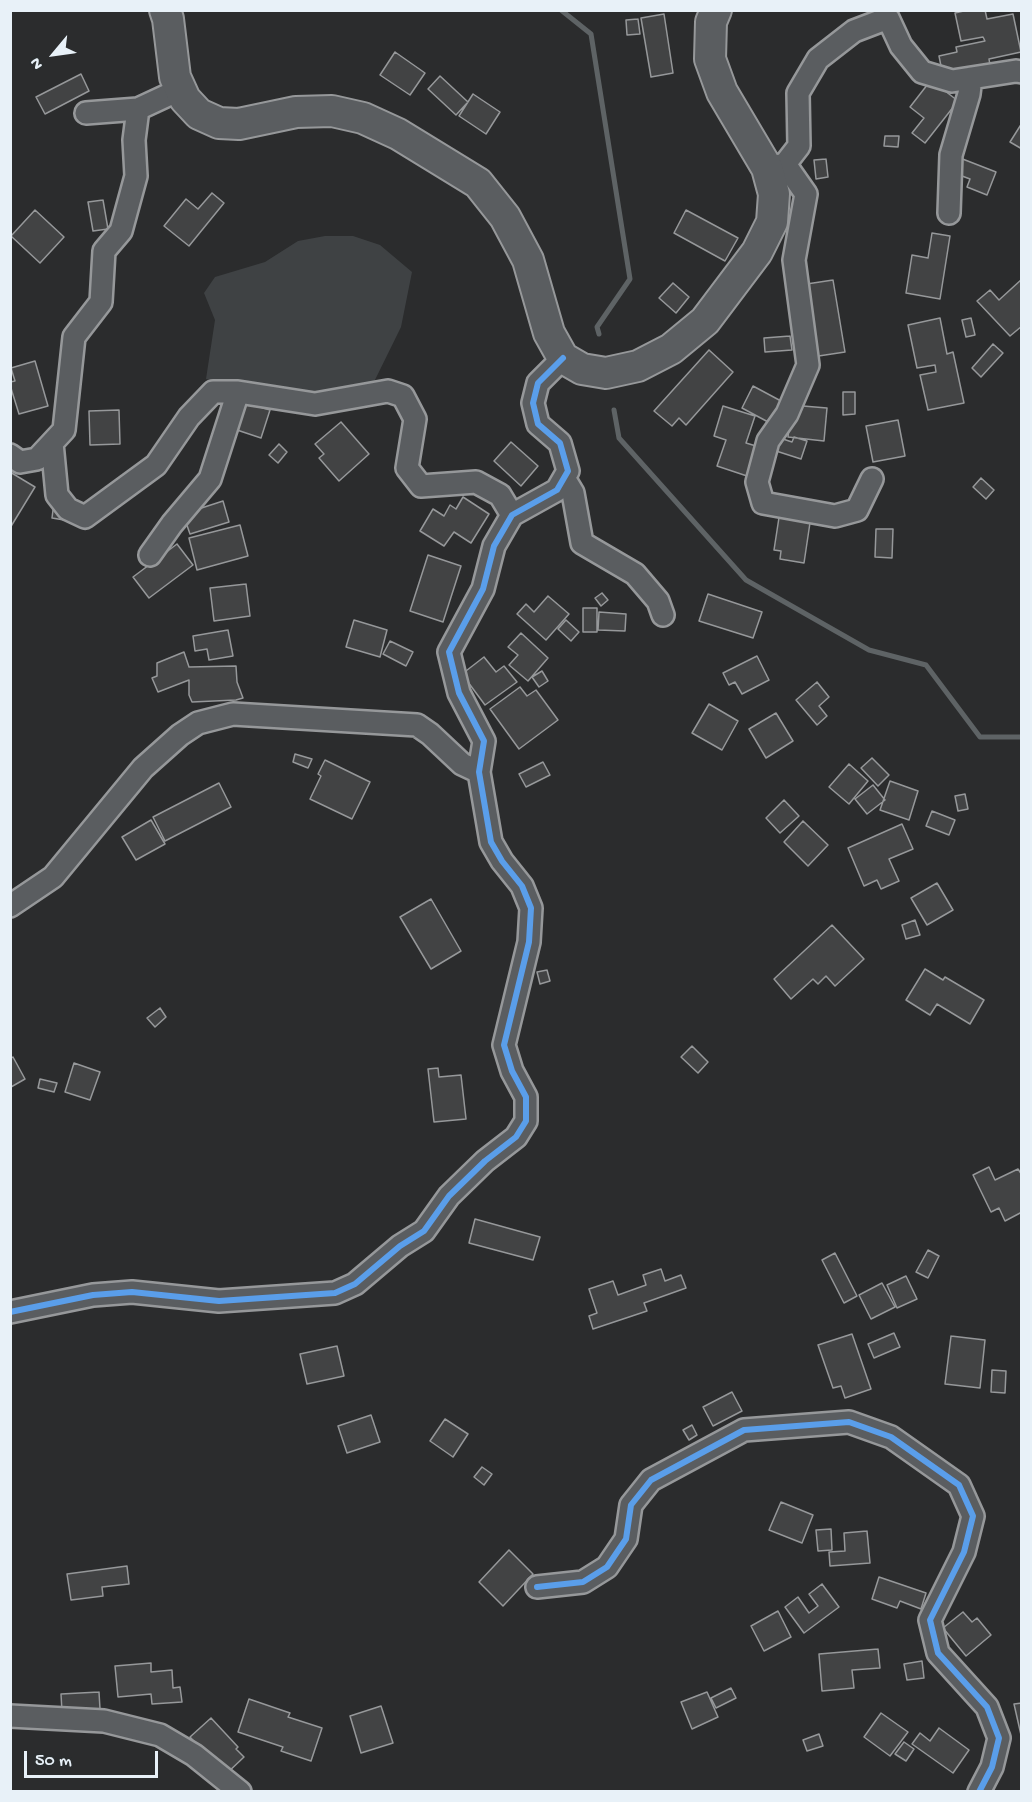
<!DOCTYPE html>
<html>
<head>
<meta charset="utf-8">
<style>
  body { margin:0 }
  #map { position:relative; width:1032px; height:1802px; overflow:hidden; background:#2b2c2d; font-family:"Gochi Hand",sans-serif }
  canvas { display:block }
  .frame { position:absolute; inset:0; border:12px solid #e8f1f8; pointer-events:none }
  .north { position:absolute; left:24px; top:24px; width:60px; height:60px; -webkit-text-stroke:4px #2a2d2e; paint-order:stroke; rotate:241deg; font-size:16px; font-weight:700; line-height:24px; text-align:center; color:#e8f1f8 }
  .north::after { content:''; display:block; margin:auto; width:21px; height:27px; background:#e8f1f8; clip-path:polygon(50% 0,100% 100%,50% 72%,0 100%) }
  .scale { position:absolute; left:24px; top:1751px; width:134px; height:27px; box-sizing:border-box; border:3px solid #e8f1f8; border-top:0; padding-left:8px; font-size:18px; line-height:21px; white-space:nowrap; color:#e8f1f8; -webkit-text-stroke:4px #2a2d2e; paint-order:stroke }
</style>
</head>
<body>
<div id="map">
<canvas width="1032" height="1802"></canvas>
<div class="frame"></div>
<div class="north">N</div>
<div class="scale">50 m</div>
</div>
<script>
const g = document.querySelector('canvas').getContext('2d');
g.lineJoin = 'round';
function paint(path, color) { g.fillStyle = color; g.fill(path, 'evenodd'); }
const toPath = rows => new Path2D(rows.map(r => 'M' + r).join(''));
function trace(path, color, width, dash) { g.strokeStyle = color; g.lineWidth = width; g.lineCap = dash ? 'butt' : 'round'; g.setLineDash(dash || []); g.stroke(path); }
paint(toPath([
  [325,236,353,236,380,245,412,272,401,327,372,386,299,398,206,379,215,320,204,293,215,277,265,262,298,241]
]), '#3f4244');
trace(toPath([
  [561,10,591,34,630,279,597,327,599,334],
  [614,410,619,438,746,580,869,650,926,665,980,737,1022,737]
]), '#5e6365', 5);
const building = toPath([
  [968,10,985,10,987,19,1013,14,1021,52,989,59,990,65,943,76,939,56,957,52,956,47,985,41,983,37,961,41,955,13,968,10],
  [664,14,673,73,651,77,641,18,664,14],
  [638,19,640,34,627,35,626,20,638,19],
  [395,52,425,73,410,95,380,75,395,52],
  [81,74,89,91,45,114,36,97,81,74],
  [440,76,468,102,456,115,428,89,440,76],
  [931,80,958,101,925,143,912,133,924,118,910,107,931,80],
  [473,94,500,112,486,134,459,116,473,94],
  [1022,123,1022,149,1010,142,1022,123],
  [885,136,899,136,898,147,884,146,885,136],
  [960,158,996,172,987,195,967,187,970,179,954,173,960,158],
  [826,159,828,177,816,179,814,160,826,159],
  [212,193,224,203,189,246,164,226,186,199,198,209,212,193],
  [103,200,108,229,93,231,88,202,103,200],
  [35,210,64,237,40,263,11,236,35,210],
  [686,210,738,238,725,261,674,233,686,210],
  [932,233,950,236,940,299,906,293,912,255,928,258,932,233],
  [1022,279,1022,326,1010,336,977,301,990,290,999,300,1022,279],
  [833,280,845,352,812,357,800,285,833,280],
  [673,283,689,297,676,313,659,298,673,283],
  [940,318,947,354,953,352,964,403,928,410,920,375,936,372,935,365,917,368,908,325,940,318],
  [971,318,975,335,966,337,962,320,971,318],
  [790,336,792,350,765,352,764,338,790,336],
  [993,344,1003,353,981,377,972,368,993,344],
  [709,350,733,372,686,425,679,418,672,426,654,411,709,350],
  [35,361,48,406,19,414,10,385,10,382,15,381,11,368,35,361],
  [753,386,781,401,770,423,742,408,753,386],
  [843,392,855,392,855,414,843,415,843,392],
  [240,401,270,410,261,438,231,428,240,401],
  [791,405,827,408,824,441,788,437,791,405],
  [723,406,755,416,746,443,756,446,747,476,717,466,726,440,714,436,723,406],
  [119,410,120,444,90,445,89,411,119,410],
  [898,420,905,456,873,462,866,426,898,420],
  [341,422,369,454,339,481,319,458,324,454,315,444,341,422],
  [777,437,792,442,794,437,807,441,801,459,773,450,777,437],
  [511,442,538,466,521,486,494,461,511,442],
  [279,444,287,452,278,463,269,455,279,444],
  [10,472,35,487,10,528,10,472],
  [981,478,994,490,986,499,973,487,981,478],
  [463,497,489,514,471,543,454,532,444,546,420,531,433,509,444,516,450,505,456,509,463,497],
  [223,501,229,522,190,534,183,514,223,501],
  [54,502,66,503,64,520,52,518,54,502],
  [780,511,811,516,804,563,780,559,781,551,774,550,780,511],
  [240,525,248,556,197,570,189,538,240,525],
  [876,529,893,529,892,558,875,557,876,529],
  [177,544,193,565,149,598,133,577,177,544],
  [428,555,461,566,443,622,410,611,428,555],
  [246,584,250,616,214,621,210,588,246,584],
  [602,593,608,600,601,606,595,598,602,593],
  [708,594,762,612,753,638,699,621,708,594],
  [548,596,569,614,546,640,517,614,526,604,534,612,548,596],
  [583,608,597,608,597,632,583,632,583,608],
  [599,612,626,614,625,631,598,630,599,612],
  [354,620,387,630,380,657,346,647,354,620],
  [566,620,579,632,571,641,558,629,566,620],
  [228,630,233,656,209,660,207,649,195,651,193,636,228,630],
  [521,633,548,658,528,681,509,665,518,655,508,647,521,633],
  [390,641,413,652,406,666,383,654,390,641],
  [184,652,189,667,236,666,237,682,243,698,236,700,192,702,189,695,189,680,158,692,152,678,157,676,157,663,184,652],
  [757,656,769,680,742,694,735,682,729,685,723,673,757,656],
  [484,657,496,672,504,666,517,682,485,705,462,674,484,657],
  [542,671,548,681,539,687,532,677,542,671],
  [817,682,829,697,819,706,827,716,817,725,796,700,817,682],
  [520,687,527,696,536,690,558,720,519,749,490,709,520,687],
  [709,704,738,721,722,750,692,733,709,704],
  [776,713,793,741,766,758,749,729,776,713],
  [295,754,312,759,308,768,293,762,295,754],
  [872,758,889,775,878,786,861,768,872,758],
  [325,760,370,782,352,819,310,799,321,776,318,774,325,760],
  [543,762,550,775,526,787,519,774,543,762],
  [849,764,868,781,849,804,829,787,849,764],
  [890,781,918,791,909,820,880,810,890,781],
  [219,783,231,807,165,841,153,817,219,783],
  [873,785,885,800,867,814,855,799,873,785],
  [965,794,968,809,958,811,955,796,965,794],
  [784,800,799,816,780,833,766,818,784,800],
  [932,811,955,820,949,835,926,826,932,811],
  [151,820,165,844,136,860,122,837,151,820],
  [803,821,828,845,808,866,784,842,803,821],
  [902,824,913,849,889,859,899,881,881,889,877,880,864,886,848,848,902,824],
  [937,883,953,910,927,925,911,898,937,883],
  [431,899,461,951,431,969,400,917,431,899],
  [915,920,920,935,906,939,902,925,915,920],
  [832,925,864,959,835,986,826,976,818,984,813,979,791,999,774,979,832,925],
  [925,969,943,980,945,977,984,1000,970,1024,937,1004,930,1015,906,1000,925,969],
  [547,970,550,981,540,984,537,972,547,970],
  [160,1008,166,1017,155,1027,147,1018,160,1008],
  [692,1046,708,1062,698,1073,681,1057,692,1046],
  [13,1057,25,1079,11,1087,10,1059,13,1057],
  [74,1063,100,1072,90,1100,65,1092,74,1063],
  [438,1068,439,1077,461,1075,466,1119,434,1122,428,1069,438,1068],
  [40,1079,57,1083,54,1092,38,1088,40,1079],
  [989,1167,995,1180,1018,1169,1022,1175,1022,1212,1005,1221,999,1208,991,1212,973,1175,989,1167],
  [475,1219,540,1237,533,1260,469,1243,475,1219],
  [928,1250,939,1256,928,1278,916,1272,928,1250],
  [835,1253,857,1296,844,1303,822,1260,835,1253],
  [661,1269,665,1281,681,1275,686,1288,644,1303,647,1311,593,1329,589,1316,597,1313,589,1289,613,1281,618,1295,646,1285,643,1275,661,1269],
  [906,1276,917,1299,897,1308,887,1285,906,1276],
  [882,1283,895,1307,871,1319,859,1295,882,1283],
  [894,1333,900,1347,874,1358,868,1344,894,1333],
  [852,1334,871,1389,845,1398,841,1386,833,1388,818,1345,852,1334],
  [951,1336,985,1340,980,1388,945,1384,951,1336],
  [337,1346,344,1376,307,1384,300,1354,337,1346],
  [992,1370,1006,1371,1005,1393,991,1392,992,1370],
  [732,1392,742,1411,713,1426,703,1407,732,1392],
  [371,1415,380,1442,347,1453,338,1426,371,1415],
  [445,1419,468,1434,453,1457,430,1441,445,1419],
  [692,1425,697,1435,689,1440,683,1430,692,1425],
  [482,1467,492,1474,484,1485,474,1477,482,1467],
  [781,1502,813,1515,802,1543,769,1530,781,1502],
  [831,1529,832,1550,818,1551,816,1530,831,1529],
  [867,1531,870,1563,830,1566,829,1552,845,1551,844,1533,867,1531],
  [509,1550,533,1574,503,1606,479,1582,509,1550],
  [127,1566,129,1584,102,1587,103,1596,71,1600,67,1574,127,1566],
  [879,1577,926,1593,921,1609,900,1601,897,1608,872,1599,879,1577],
  [822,1584,839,1607,804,1633,785,1607,798,1597,809,1613,818,1606,809,1594,822,1584],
  [778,1611,791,1637,764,1651,751,1626,778,1611],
  [963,1612,972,1622,977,1618,991,1635,966,1656,943,1628,963,1612],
  [878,1649,880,1668,852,1670,854,1688,822,1691,819,1654,878,1649],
  [922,1661,924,1678,907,1680,904,1664,922,1661],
  [151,1663,151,1672,172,1670,173,1688,180,1687,182,1702,152,1704,151,1694,118,1697,115,1666,151,1663],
  [731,1688,736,1698,716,1708,711,1698,731,1688],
  [99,1692,100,1709,62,1712,61,1694,99,1692],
  [707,1692,718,1717,692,1729,681,1702,707,1692],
  [249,1699,290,1713,288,1717,322,1728,311,1761,281,1751,283,1747,238,1732,249,1699],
  [1022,1703,1022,1735,1021,1735,1014,1704,1022,1703],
  [381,1706,393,1743,361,1753,350,1716,381,1706],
  [881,1713,908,1732,890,1756,864,1737,881,1713],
  [211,1718,238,1747,236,1749,244,1757,225,1775,190,1737,211,1718],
  [939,1728,969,1750,953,1773,912,1744,920,1733,930,1741,939,1728],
  [819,1734,823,1746,807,1751,803,1740,819,1734],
  [904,1742,914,1749,906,1761,895,1754,904,1742]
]);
paint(building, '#424344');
trace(building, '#96989a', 1.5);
const street = toPath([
  [86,113,138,109,181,89],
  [785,164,806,194,794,260,808,365,787,414,768,441,757,482,763,503,835,516,857,510,872,479],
  [771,167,785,164,799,146,798,93,818,59,854,31,888,18,901,46,922,72,952,81,1016,71,1022,72],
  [949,213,951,155,969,94,971,78],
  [52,443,57,495,68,509,85,517,156,465,189,417,213,392,238,392,315,404,388,391,403,396,415,419,407,468,421,486,476,482,500,495,512,515],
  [10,455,20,462,37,459,64,430,74,337,101,302,104,251,121,231,136,176,134,140,138,109],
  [564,478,573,493,582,543,635,574,658,601,663,615],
  [150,555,172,524,210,479,238,392],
  [10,906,53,877,143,768,180,735,198,723,233,714,417,725,430,734,462,764,479,772],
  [10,1312,93,1295,132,1292,219,1301,335,1293,355,1284,400,1246,424,1231,449,1196,485,1161,516,1137,526,1121,526,1097,512,1071,504,1045,529,942,531,908,522,886,502,861,491,842,479,772,484,741,459,693,449,652,483,589,494,546,512,515,557,490,568,471,560,443,538,424,533,403,538,383,563,358],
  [537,1587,583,1582,607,1567,626,1539,631,1505,651,1480,744,1430,849,1422,891,1437,959,1485,973,1516,964,1552,930,1620,938,1653,987,1707,999,1738,992,1767,979,1792],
  [10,1716,104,1721,160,1735,194,1755,240,1792]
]);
const secondary = toPath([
  [165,10,168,19,175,77,185,99,199,114,219,123,239,124,296,112,332,111,363,118,398,134,478,183,505,217,528,260,549,333,563,358,582,369,606,373,638,366,671,349,705,321,757,252,772,222,774,194,767,168,722,92,710,59,711,22,716,10]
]);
trace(street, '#96989a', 26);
trace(secondary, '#96989a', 34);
trace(street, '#5a5d60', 21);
trace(secondary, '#5a5d60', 30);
trace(toPath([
  [10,1312,93,1295,132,1292,219,1301,335,1293,355,1284,400,1246,424,1231,449,1196,485,1161,516,1137,526,1121,526,1097,512,1071,504,1045,529,942,531,908,522,886,502,861,491,842,479,772,484,741,459,693,449,652,483,589,494,546,512,515,557,490,568,471,560,443,538,424,533,403,538,383,563,358],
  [537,1587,583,1582,607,1567,626,1539,631,1505,651,1480,744,1430,849,1422,891,1437,959,1485,973,1516,964,1552,930,1620,938,1653,987,1707,999,1738,992,1767,979,1792]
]), '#5a9eea', 6);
</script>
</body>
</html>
